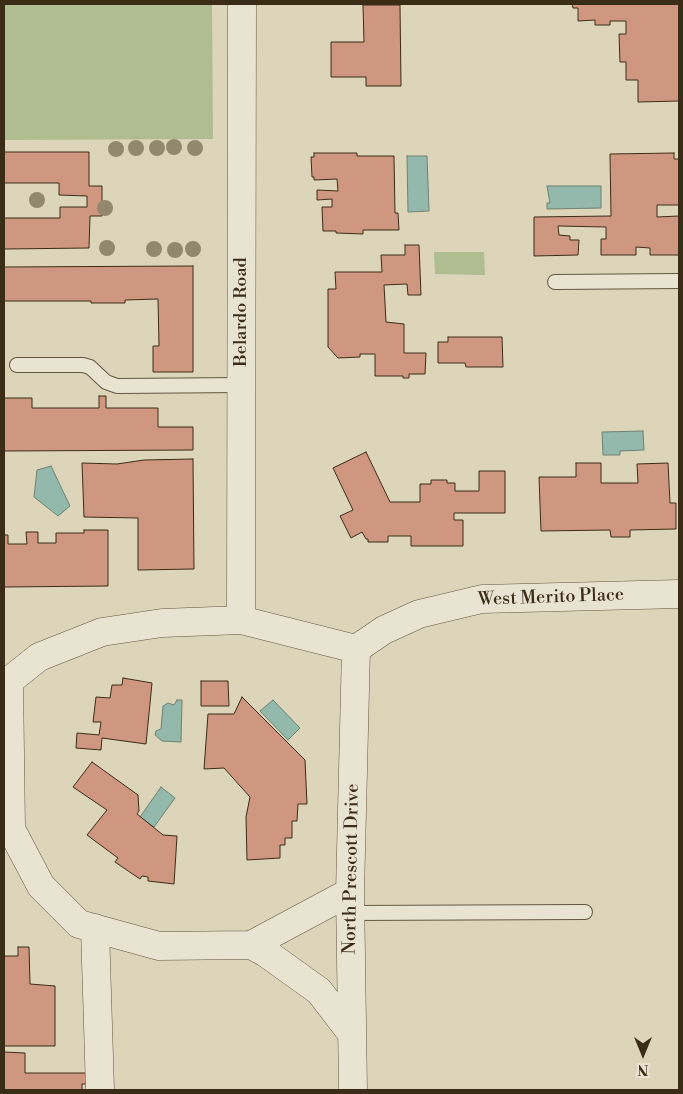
<!DOCTYPE html>
<html>
<head>
<meta charset="utf-8">
<style>
  body { margin:0 }
  #map { position:relative; width:683px; height:1094px; overflow:hidden; background:#ddd5b9; font-family:"Libre Bodoni",serif }
  canvas { display:block }
  .frame { position:absolute; inset:0; border:5px solid #3b2c18; pointer-events:none }
  .north { position:absolute; left:618px; top:1029px; width:50px; height:50px; -webkit-text-stroke:4px #e9e4d2; paint-order:stroke; rotate:180deg; font-size:14px; font-weight:700; line-height:20px; text-align:center; color:#3b2c18 }
  .north::after { content:''; display:block; margin:auto; width:18px; height:22px; background:#3b2c18; clip-path:polygon(50% 0,100% 100%,50% 72%,0 100%) }
</style>
</head>
<body>
<div id="map">
<canvas width="683" height="1094"></canvas>
<div class="frame"></div>
<div class="north">N</div>
</div>
<script>
const g = document.querySelector('canvas').getContext('2d');
g.lineJoin = 'round';
function paint(path, color) { g.fillStyle = color; g.fill(path, 'evenodd'); }
const toPath = rows => new Path2D(rows.map(r => 'M' + r).join(''));
function trace(path, color, width, dash) { g.strokeStyle = color; g.lineWidth = width; g.lineCap = dash ? 'butt' : 'round'; g.setLineDash(dash || []); g.stroke(path); }
function label(font, color, halo, rows, align = 'center') {
  g.font = font + ' "Libre Bodoni",serif'; g.lineWidth = 4; g.setLineDash([]); g.textBaseline = 'middle'; g.strokeStyle = halo; g.fillStyle = color; for (const [text, x, y, turn = 0] of rows) {
    g.save(); g.translate(x, y); g.rotate((+turn || 0) * Math.PI / 180); g.textAlign = isNaN(turn) ? turn : align; if (halo) g.strokeText(text, 0, 0); g.fillText(text, 0, 0); g.restore();
  }
}
paint(toPath([
  [4,4,212,4,213,139,4,140],
  [434,252,484,252,485,275,435,274]
]), '#afbd90');
const water = toPath([
  [407,156,427,156,429,211,408,212,407,156],
  [547,186,601,186,601,208,547,209,547,203,550,203,547,186],
  [643,431,644,450,620,451,620,455,603,455,602,432,643,431],
  [51,466,70,506,58,516,34,497,37,470,51,466],
  [177,700,182,700,181,742,162,741,155,735,156,731,161,729,163,706,168,703,174,705,177,700],
  [273,700,300,728,288,740,260,711,273,700],
  [161,787,175,798,154,827,140,817,161,787]
]);
paint(water, '#93b9ac');
trace(water, '#708171', 1);
const building = toPath([
  [572,4,679,4,679,101,638,102,638,80,626,80,626,62,620,62,619,34,626,34,626,21,610,21,610,25,595,25,595,20,578,21,578,8,573,8,572,4],
  [363,5,400,5,401,86,366,86,366,77,331,77,331,42,364,42,363,5],
  [4,152,89,152,89,186,102,186,102,216,90,216,89,248,4,249,4,218,60,218,60,207,87,207,87,196,59,195,59,183,4,183,4,152],
  [314,153,357,153,357,156,394,156,395,213,398,213,399,230,363,230,363,234,336,233,336,231,323,231,322,207,332,207,332,199,317,200,317,190,338,191,337,179,314,180,314,177,312,177,311,157,314,157,314,153],
  [674,153,674,159,679,159,679,205,657,205,657,217,679,216,679,255,650,255,650,248,636,247,636,255,601,255,601,239,606,239,606,227,558,226,559,235,570,236,570,240,579,240,578,255,534,256,534,217,611,216,610,154,674,153],
  [405,245,419,245,421,295,408,295,407,284,384,285,386,322,404,324,404,353,426,353,425,374,409,374,409,378,403,378,403,376,375,376,375,354,360,354,360,357,338,358,328,347,328,289,336,289,335,272,382,272,381,255,405,255,405,245],
  [193,266,193,372,153,372,153,346,159,346,158,299,125,300,125,303,91,303,91,301,4,301,4,267,193,266],
  [448,337,502,337,503,367,466,367,465,363,438,363,438,342,448,342,448,337],
  [99,396,106,396,106,408,158,408,158,427,193,427,193,450,4,451,4,398,32,398,32,408,99,408,99,396],
  [366,452,390,502,420,502,420,484,431,484,431,480,447,480,447,483,455,483,455,491,479,491,479,471,505,471,505,513,454,513,454,520,463,520,463,546,411,546,411,536,388,536,388,542,368,542,368,539,366,539,362,532,351,538,340,516,353,510,333,468,366,452],
  [193,459,194,569,138,570,138,518,84,517,82,463,117,464,144,460,193,459],
  [576,463,601,463,601,483,638,483,637,464,668,463,670,503,676,503,676,529,630,530,630,537,611,537,610,530,541,531,539,477,576,477,576,463],
  [84,530,108,530,108,586,4,587,4,535,8,535,8,544,27,544,26,532,38,532,38,543,56,543,56,533,84,533,84,530],
  [123,678,152,683,146,744,102,738,101,750,76,748,77,733,99,735,101,722,93,722,96,697,110,698,112,685,122,685,123,678],
  [201,681,228,681,229,706,201,706,201,681],
  [242,697,305,760,307,804,298,804,297,821,292,821,292,838,285,838,285,845,280,845,280,858,247,860,246,817,250,797,224,768,204,769,208,714,234,714,242,697],
  [92,762,138,795,139,811,137,814,163,835,177,836,174,884,148,881,148,877,142,876,140,879,115,862,118,858,87,835,107,810,73,787,92,762],
  [18,947,29,947,30,984,55,986,55,1046,4,1046,4,956,18,956,18,947],
  [4,1052,25,1053,25,1073,87,1073,87,1084,82,1084,82,1090,4,1090,4,1052]
]);
paint(building, '#cf977f');
trace(building, '#3b2c18', 1);
const service = toPath([
  [555,282,679,281],
  [17,365,83,365,90,367,106,382,117,386,242,385],
  [350,913,585,912]
]);
const minor = toPath([
  [241,620,242,4],
  [9,681,39,657,102,632,162,623,241,620,356,649,384,630,419,614,482,599,679,594],
  [9,681,11,829,41,886,79,924,159,946,251,945,350,892],
  [95,928,100,1090],
  [251,945,266,953,319,991,352,1034],
  [353,1090,350,892,356,649]
]);
trace(service, '#645640', 16);
trace(minor, '#645640', 29);
trace(service, '#e9e4d2', 14);
trace(minor, '#e9e4d2', 28);
g.fillStyle = '#91886e';
for (const [x, y] of [
  [174,147],
  [136,148],
  [157,148],
  [195,148],
  [116,149],
  [37,200],
  [105,208],
  [107,248],
  [154,249],
  [193,249],
  [175,250]
]) { g.beginPath(); g.arc(x, y, 8, 0, 2 * Math.PI); g.fill(); }
label('18px', '#3b2c18', '#e9e4d2', [
  ["Belardo Road",242,312,-90],
  ["West Merito Place",551,598,-2],
  ["North Prescott Drive",352,869,-89]
]);
</script>
</body>
</html>
